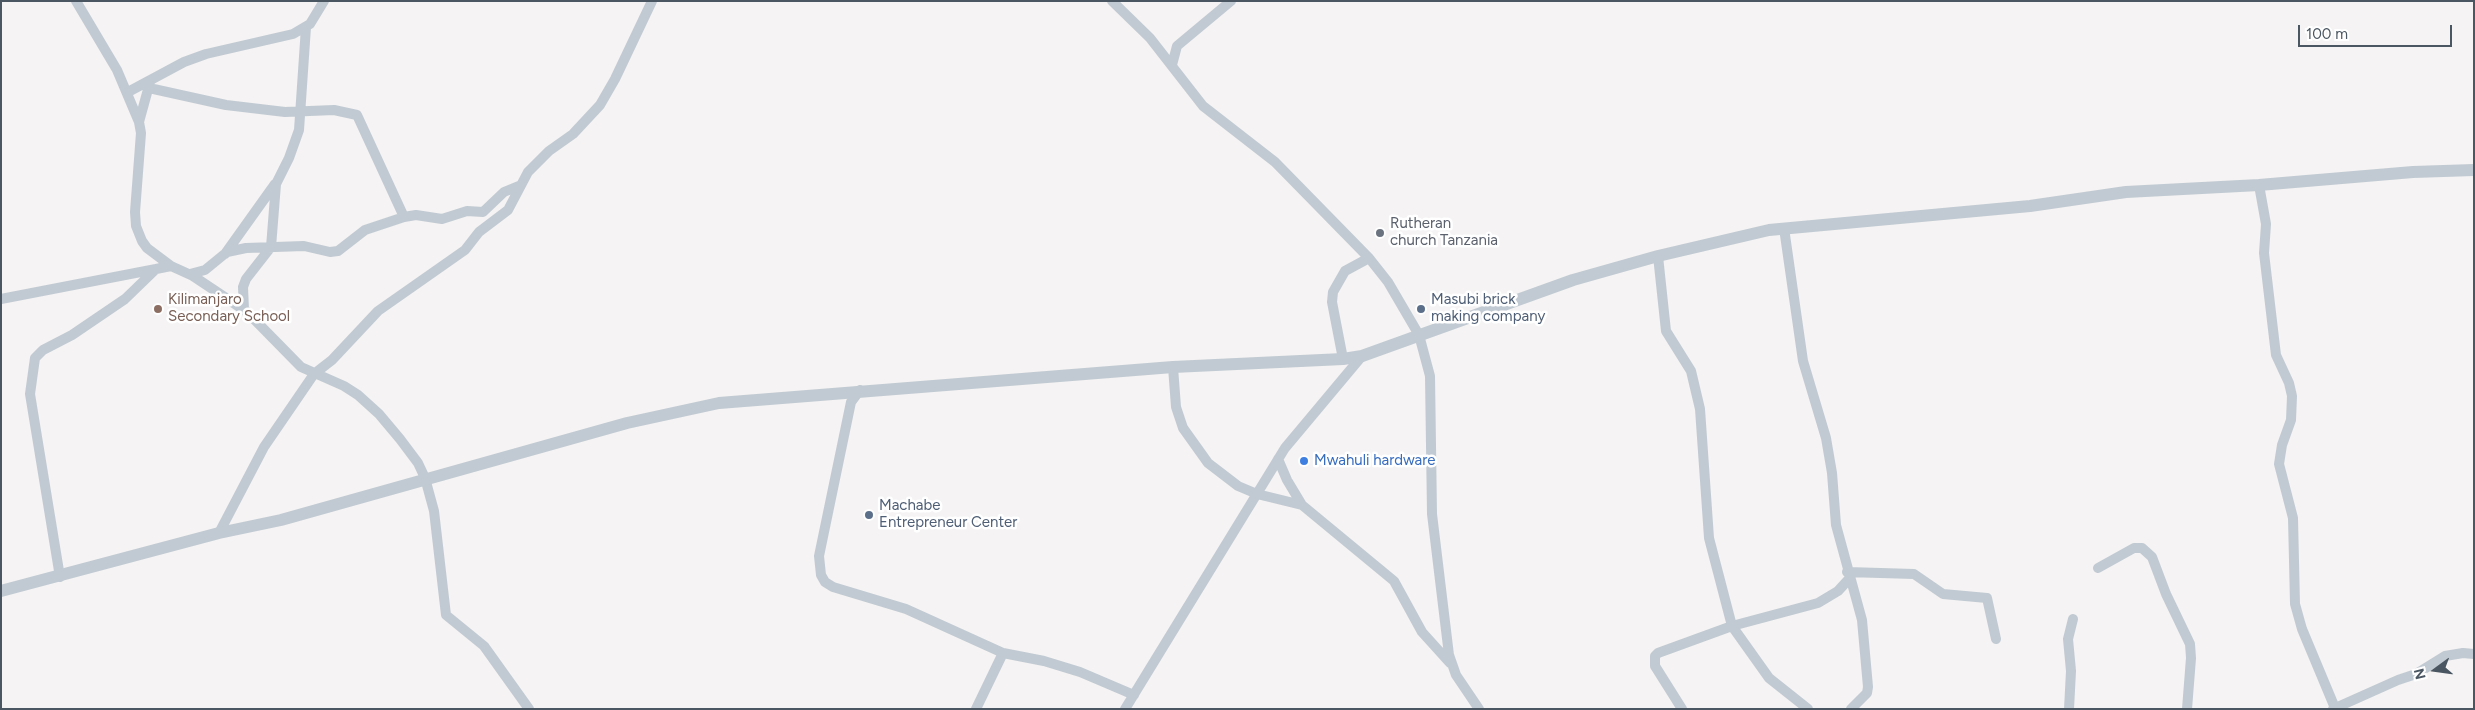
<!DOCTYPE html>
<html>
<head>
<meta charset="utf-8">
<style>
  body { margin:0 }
  #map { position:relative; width:2475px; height:710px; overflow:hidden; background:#f5f3f3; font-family:Figtree,sans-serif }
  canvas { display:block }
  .frame { position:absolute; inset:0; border:2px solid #4a5661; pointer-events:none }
  .north { position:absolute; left:2410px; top:645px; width:50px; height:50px; -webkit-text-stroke:4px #fff; paint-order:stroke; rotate:256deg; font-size:14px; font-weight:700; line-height:20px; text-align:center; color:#4a5661 }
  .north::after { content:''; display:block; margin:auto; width:18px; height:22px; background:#4a5661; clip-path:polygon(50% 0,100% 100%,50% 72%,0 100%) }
  .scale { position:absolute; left:2298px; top:25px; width:154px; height:22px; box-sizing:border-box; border:2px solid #4a5661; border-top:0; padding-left:6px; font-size:15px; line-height:18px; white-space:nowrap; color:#4a5661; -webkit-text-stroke:4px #fff; paint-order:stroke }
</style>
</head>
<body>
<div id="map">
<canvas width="2475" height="710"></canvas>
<div class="frame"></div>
<div class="north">N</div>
<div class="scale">100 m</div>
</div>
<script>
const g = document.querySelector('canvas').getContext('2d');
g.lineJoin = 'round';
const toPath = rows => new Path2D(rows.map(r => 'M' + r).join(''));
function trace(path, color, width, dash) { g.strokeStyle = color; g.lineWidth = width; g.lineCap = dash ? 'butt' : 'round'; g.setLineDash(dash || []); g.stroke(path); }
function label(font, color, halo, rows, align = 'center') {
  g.font = font + ' Figtree,sans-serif'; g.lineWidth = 5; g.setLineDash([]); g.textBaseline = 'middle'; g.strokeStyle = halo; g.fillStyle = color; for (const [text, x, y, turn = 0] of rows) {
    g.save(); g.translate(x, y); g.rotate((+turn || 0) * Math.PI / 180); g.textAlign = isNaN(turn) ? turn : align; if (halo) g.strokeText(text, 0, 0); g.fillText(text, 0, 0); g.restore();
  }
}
trace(toPath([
  [76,1,117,70,139,122,141,133,135,212,136,226,142,241,147,248,171,266,193,276,247,312,301,367,344,386,358,395,379,414,400,439,418,463,425,478,434,511,446,615,484,646,529,709],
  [1112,1,1150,38,1203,106,1275,162,1369,258,1388,282,1419,335,1430,376,1432,514,1449,655,1456,675,1479,709],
  [1172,65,1177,46,1231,1],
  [149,88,226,105,285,112,334,110,357,115,404,217],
  [128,92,184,62,206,54,293,34,310,24,324,1],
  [139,122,150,82],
  [2259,185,2266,224,2264,253,2276,355,2289,383,2292,396,2291,420,2282,445,2279,464,2293,518,2295,604,2302,629,2335,708],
  [1784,228,1803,361,1826,438,1832,473,1836,525,1862,620,1868,687,1867,693,1851,709],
  [225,254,275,184],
  [1658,256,1666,331,1691,371,1700,409,1709,538,1732,626,1769,678,1808,709],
  [190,274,205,270,227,252,246,248,304,246,330,252,338,251,365,230,404,217,416,215,442,219,467,211,483,212,504,192,521,185],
  [1,299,156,269],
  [244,310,243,287,246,279,271,247,276,184,289,158,299,130,306,27],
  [1343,359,1332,302,1333,292,1345,271,1369,258],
  [1173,367,1176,407,1183,428,1208,463,1238,486,1257,494,1302,505],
  [860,390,851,402,819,556,821,575,825,582,833,587,906,609,1003,653,1044,661,1080,672,1134,695],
  [1278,459,1287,480,1302,505,1394,581,1422,632,1450,663],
  [219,533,264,447,314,374,332,360,378,311,465,250,479,232,508,210,528,172,549,151,573,134,600,105,615,79,652,1],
  [2098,568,2134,548,2142,548,2152,557,2166,594,2190,644,2191,658,2187,709],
  [1847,572,1914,574,1943,594,1987,598,1996,639],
  [60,577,30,394,35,358,43,350,72,335,125,299,156,269,171,266],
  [976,709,1003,653],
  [1125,709,1285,448,1362,356],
  [1682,709,1655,666,1655,656,1658,653,1732,626,1818,603,1838,591,1849,579],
  [2069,709,2071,671,2068,639,2073,619],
  [2333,709,2398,680,2416,674,2445,656,2463,653,2474,654]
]), '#c1cad2', 10);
trace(toPath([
  [1,591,219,533,281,520,627,423,719,403,1173,367,1343,359,1362,356,1573,280,1658,256,1769,230,2030,206,2126,192,2259,185,2413,172,2474,170]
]), '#c1cad2', 12);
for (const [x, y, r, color] of [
  [1380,233,5,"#6b7280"],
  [158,309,5,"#8d6e63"],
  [1421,309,5,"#5c6f8a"],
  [1304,461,5,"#3f7fe0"],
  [869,515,5,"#5c6f8a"]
]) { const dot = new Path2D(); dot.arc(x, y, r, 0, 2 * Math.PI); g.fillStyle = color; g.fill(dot); trace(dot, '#fff', 2); }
label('15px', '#5b616d', '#fff', [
  ["Rutheran",1390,224],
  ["church Tanzania",1390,241]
], 'left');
label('15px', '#785e54', '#fff', [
  ["Kilimanjaro",168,300],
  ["Secondary School",168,317]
], 'left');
label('15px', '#4e5e75', '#fff', [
  ["Masubi brick",1431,300],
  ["making company",1431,317],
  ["Machabe",879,506],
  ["Entrepreneur Center",879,523]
], 'left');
label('15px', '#366cbe', '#fff', [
  ["Mwahuli hardware",1314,461]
], 'left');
</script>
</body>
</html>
